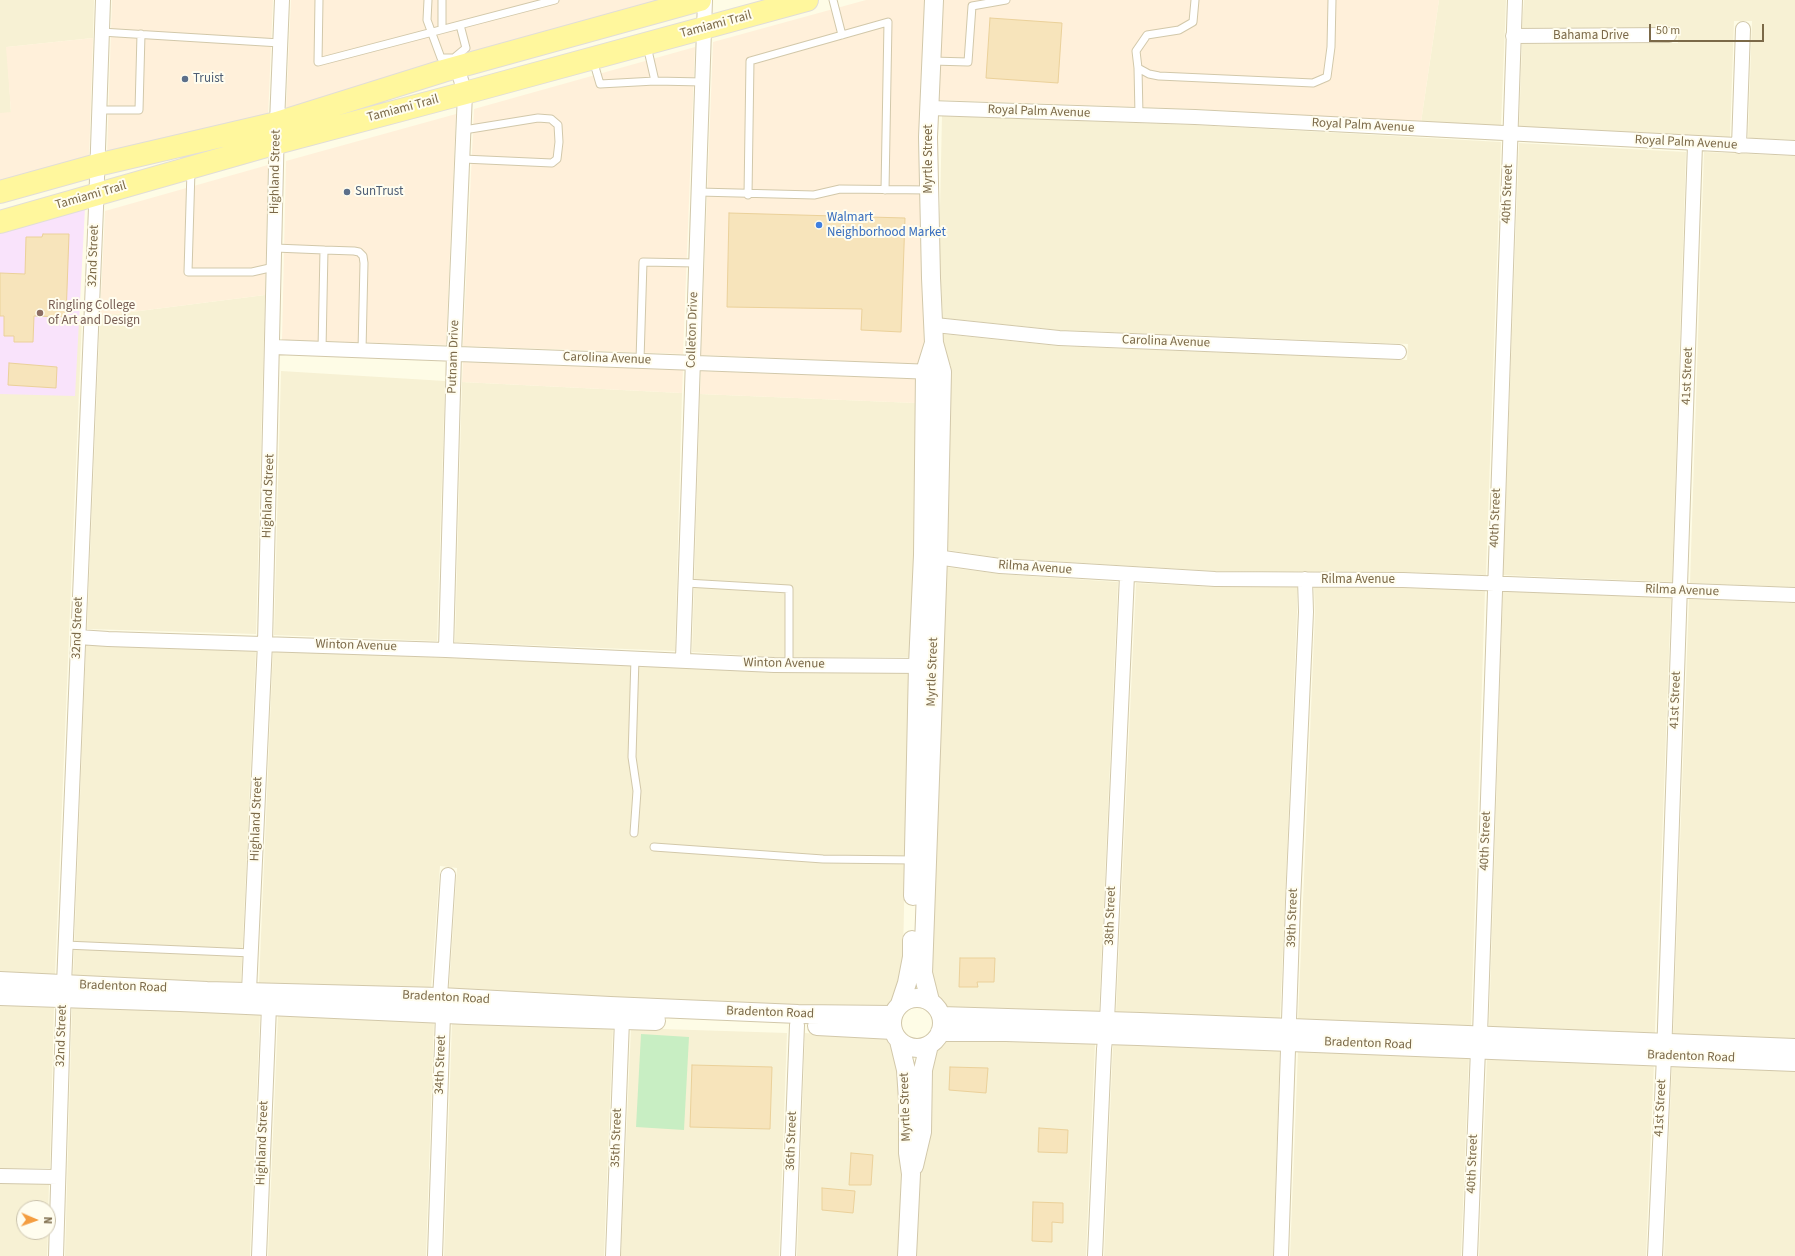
<!DOCTYPE html>
<html>
<head>
<meta charset="utf-8">
<style>
  body { margin:0 }
  #map { position:relative; width:1795px; height:1256px; overflow:hidden; background:#fefce6; font-family:"Source Sans 3",sans-serif }
  canvas { display:block }
  .north { position:absolute; left:16px; top:1200px; width:40px; height:40px; box-sizing:border-box; background:#fffdef; border:1px solid #cac2ac; border-radius:50%; rotate:92deg; font-size:11px; font-weight:700; line-height:16px; text-align:center; color:#7b6948 }
  .north::after { content:''; display:block; margin:auto; width:14px; height:18px; background:#f49d40; clip-path:polygon(50% 0,100% 100%,50% 72%,0 100%) }
  .scale { position:absolute; left:1649px; top:24px; width:115px; height:18px; box-sizing:border-box; border:2px solid #7b6948; border-top:0; padding-left:5px; font-size:12px; line-height:14px; white-space:nowrap; color:#7b6948; -webkit-text-stroke:3px #fffdef; paint-order:stroke }
</style>
</head>
<body>
<div id="map">
<canvas width="1795" height="1256"></canvas>
<div class="north">N</div>
<div class="scale">50 m</div>
</div>
<script>
const g = document.querySelector('canvas').getContext('2d');
g.lineJoin = 'round';
function paint(path, color) { g.fillStyle = color; g.fill(path, 'evenodd'); }
const toPath = rows => new Path2D(rows.map(r => 'M' + r).join(''));
function trace(path, color, width, dash) { g.strokeStyle = color; g.lineWidth = width; g.lineCap = dash ? 'butt' : 'round'; g.setLineDash(dash || []); g.stroke(path); }
function label(font, color, halo, rows, align = 'center') {
  g.font = font + ' "Source Sans 3",sans-serif'; g.lineWidth = 4; g.setLineDash([]); g.textBaseline = 'middle'; g.strokeStyle = halo; g.fillStyle = color; for (const [text, x, y, turn = 0] of rows) {
    g.save(); g.translate(x, y); g.rotate((+turn || 0) * Math.PI / 180); g.textAlign = isNaN(turn) ? turn : align; if (halo) g.strokeText(text, 0, 0); g.fillText(text, 0, 0); g.restore();
  }
}
paint(toPath([
  [0,0,94,0,93,38,7,47,11,113,0,113],
  [1439,0,1506,0,1501,126,1421,122],
  [1524,0,1795,0,1795,140,1748,138,1752,21,1734,21,1730,137,1519,127,1522,44,1678,43,1678,27,1522,28],
  [942,116,1195,125,1501,142,1486,575,1403,572,1215,571,1001,558,947,550,951,365,949,365,943,342,943,334,1058,346,1407,360,1408,344,1059,330,943,318,939,254],
  [1519,143,1686,152,1672,582,1503,575],
  [1704,152,1795,156,1795,587,1690,583],
  [265,295,256,634,87,629,100,316],
  [82,318,55,976,0,973,0,328],
  [281,371,445,381,437,641,274,635],
  [462,382,682,393,675,651,455,642],
  [700,394,916,403,914,555,909,657,774,657,692,652],
  [946,567,1000,574,1118,582,1099,1013,947,1008,938,997,932,972],
  [1136,583,1215,587,1297,587,1297,612,1280,1020,1116,1013],
  [1314,587,1403,588,1485,590,1471,1027,1298,1020,1315,613],
  [1503,591,1671,598,1655,1033,1489,1027],
  [1689,599,1795,603,1795,1040,1673,1034],
  [86,645,256,650,241,983,73,977],
  [273,651,683,667,773,673,909,673,903,956,898,981,892,1000,887,1006,798,1006,449,989,457,868,440,866,431,989,259,983],
  [0,1004,54,1006,50,1168,0,1168],
  [72,1007,260,1013,250,1256,65,1256],
  [278,1014,434,1022,426,1256,268,1256],
  [452,1022,613,1027,604,1256,444,1256],
  [631,1028,787,1033,779,1256,621,1256],
  [805,1033,886,1038,891,1044,897,1067,899,1100,899,1153,902,1174,898,1256,797,1256],
  [946,1040,1006,1040,1095,1044,1086,1256,916,1256,920,1175,927,1154,931,1133,932,1071,936,1050],
  [1113,1044,1280,1049,1273,1256,1104,1256],
  [1298,1050,1469,1056,1461,1256,1290,1256],
  [1487,1057,1654,1063,1646,1256,1479,1256],
  [1672,1064,1795,1069,1795,1256,1664,1256],
  [0,1184,49,1184,48,1219,48,1208,24,1208,24,1232,48,1232,47,1256,0,1256]
]), '#f7f1d4');
paint(toPath([
  [112,0,273,0,268,117,107,155],
  [291,0,670,0,286,111],
  [866,0,925,0,919,137,922,278,926,341,919,364,701,355,713,42],
  [943,0,1439,0,1421,122,1195,109,939,100],
  [93,38,89,159,0,184,0,113,11,112,6,47],
  [695,47,683,354,463,346,474,109],
  [456,114,446,345,282,340,286,161],
  [268,165,265,295,100,316,105,211],
  [463,362,683,370,682,393,462,382],
  [701,371,917,379,916,403,700,394]
]), '#fff0da');
paint(toPath([
  [85,208,75,396,0,394,0,233]
]), '#f9e3fb');
paint(toPath([
  [641,1034,689,1037,684,1130,636,1127]
]), '#c8eec3');
const building = toPath([
  [990,18,1062,23,1058,83,986,78,990,18],
  [729,213,905,218,901,332,861,330,862,309,727,307,729,213],
  [43,234,69,234,66,317,34,316,33,342,14,342,14,336,4,336,4,316,0,316,0,273,25,274,26,237,42,237,43,234],
  [9,363,57,367,56,388,8,385,9,363],
  [960,958,995,958,994,982,977,982,978,987,959,987,960,958],
  [692,1065,772,1067,770,1129,690,1127,692,1065],
  [950,1067,988,1068,986,1093,949,1090,950,1067],
  [1039,1128,1068,1130,1067,1153,1038,1152,1039,1128],
  [851,1153,873,1155,871,1185,849,1185,851,1153],
  [822,1188,855,1191,853,1213,822,1210,822,1188],
  [1033,1202,1063,1203,1063,1223,1052,1222,1052,1242,1032,1241,1033,1202]
]);
paint(building, '#f7e4bb');
trace(building, '#ebd19a', 1);
const service = toPath([
  [319,0,318,62,555,0],
  [428,0,427,20,441,58,454,58,466,48,460,25],
  [833,0,842,35],
  [1195,0,1193,22,1179,30,1147,35,1136,51,1138,68,1149,74,1159,76,1313,83,1327,77,1331,47,1332,0],
  [442,29,442,0],
  [101,32,280,43],
  [593,60,600,84,655,81,647,46],
  [932,61,968,62,972,6,1006,0],
  [1138,68,1139,115],
  [655,81,703,82],
  [99,110,139,110,141,34],
  [463,159,552,163,557,159,559,142,558,125,551,119,538,118,464,130],
  [191,170,188,272,252,272,274,267],
  [699,192,814,195,840,189,929,190],
  [748,195,750,61,888,22,885,190],
  [275,248,324,250],
  [322,349,324,250,354,251,359,252,363,256,364,263,362,350],
  [640,360,643,262,696,263],
  [686,583,789,589,789,665],
  [634,833,637,791,632,757,635,658],
  [654,847,823,859,914,860],
  [65,945,252,953]
]);
const minor = toPath([
  [1513,36,1669,35],
  [930,108,1195,117,1795,148],
  [1739,146,1743,29],
  [935,325,1059,338,1399,352],
  [273,347,934,372],
  [929,556,1000,566,1215,579,1403,580,1795,595],
  [78,637,108,639,446,650,774,665,927,666],
  [446,650,454,353,465,93,457,67],
  [683,659,705,0],
  [249,991,265,643,277,123,282,0],
  [1480,1035,1515,0],
  [0,1176,58,1177],
  [56,1256,64,985,96,208,103,0],
  [259,1256,269,1006],
  [435,1256,443,1014,440,997,448,875],
  [613,1256,622,1020],
  [788,1256,797,1025],
  [1095,1256,1104,1049,1107,1021,1127,575],
  [1281,1256,1293,902,1306,612,1305,579],
  [1470,1256,1478,1049],
  [1655,1256,1664,1056,1695,144]
]);
const tertiary = toPath([
  [913,896,918,665,923,555,925,372,934,343],
  [0,981,207,991,440,997,610,1006,798,1014,893,1015],
  [0,996,180,1002,467,1015,656,1021],
  '892 1023a25 25 0 1 1 50 0a25 25 0 1 1-50 0Z',
  [930,1001,923,973,938,557,942,372,934,343,931,278,928,137,934,0],
  [900,1004,907,983,912,957,912,940],
  [941,1016,1140,1022,1795,1048],
  [817,1026,893,1030],
  [940,1032,1006,1032,1138,1036,1795,1062],
  [899,1041,906,1070,908,1100,908,1153,911,1174,907,1256],
  [914,1166,922,1132,923,1070,929,1045]
]);
const primary = toPath([
  [0,192,97,165,277,123,443,71,700,0],
  [0,222,277,143,465,93,807,0]
]);
trace(service, '#d2c8aa', 9);
trace(minor, '#d2c8aa', 16);
trace(tertiary, '#d2c8aa', 20);
trace(primary, '#e2ded7', 24);
trace(service, '#fff', 7);
trace(minor, '#fff', 14);
trace(tertiary, '#fff', 18);
trace(primary, '#fff79d', 22);
for (const [x, y, r, color] of [
  [185,79,4,"#5c6f8a"],
  [347,192,4,"#5c6f8a"],
  [819,225,4,"#3f7fe0"],
  [40,313,4,"#8d6e63"]
]) { const dot = new Path2D(); dot.arc(x, y, r, 0, 2 * Math.PI); g.fillStyle = color; g.fill(dot); trace(dot, '#fffdef', 1.5); }
label('13px', '#7b6948', '#fffdef', [
  ["Tamiami Trail",716,25,-15],
  ["Bahama Drive",1591,36],
  ["Tamiami Trail",403,109,-15],
  ["Royal Palm Avenue",1039,112,2],
  ["Royal Palm Avenue",1363,126,3],
  ["Royal Palm Avenue",1686,143,3],
  ["Myrtle Street",929,159,-90],
  ["Highland Street",276,172,-89],
  ["40th Street",1508,194,-88],
  ["Tamiami Trail",91,196,-16],
  ["32nd Street",94,256,-88],
  ["Colleton Drive",693,330,-88],
  ["Carolina Avenue",1166,342,2],
  ["Putnam Drive",454,357,-88],
  ["Carolina Avenue",607,359,2],
  ["41st Street",1688,376,-88],
  ["Highland Street",269,496,-88],
  ["40th Street",1496,518,-88],
  ["Rilma Avenue",1035,568,4],
  ["Rilma Avenue",1358,580],
  ["Rilma Avenue",1682,591,2],
  ["32nd Street",78,628,-88],
  ["Winton Avenue",356,646,2],
  ["Winton Avenue",784,664,1],
  ["Myrtle Street",933,672,-88],
  ["41st Street",1676,700,-88],
  ["Highland Street",257,819,-88],
  ["40th Street",1486,841,-88],
  ["38th Street",1111,916,-88],
  ["39th Street",1293,918,-88],
  ["Bradenton Road",123,987,2],
  ["Bradenton Road",446,998,3],
  ["Bradenton Road",770,1013,2],
  ["32nd Street",62,1036,-88],
  ["Bradenton Road",1368,1044,2],
  ["Bradenton Road",1691,1057,2],
  ["34th Street",441,1065,-88],
  ["Myrtle Street",906,1107,-92],
  ["41st Street",1661,1108,-87],
  ["35th Street",617,1138,-88],
  ["36th Street",792,1141,-88],
  ["Highland Street",263,1143,-88],
  ["40th Street",1473,1164,-88]
]);
label('13px', '#4e5e75', '#fffdef', [
  ["Truist",193,79],
  ["SunTrust",355,192]
], 'left');
label('13px', '#366cbe', '#fffdef', [
  ["Walmart",827,218],
  ["Neighborhood Market",827,233]
], 'left');
label('13px', '#785e54', '#fffdef', [
  ["Ringling College",48,306],
  ["of Art and Design",48,321]
], 'left');
</script>
</body>
</html>
